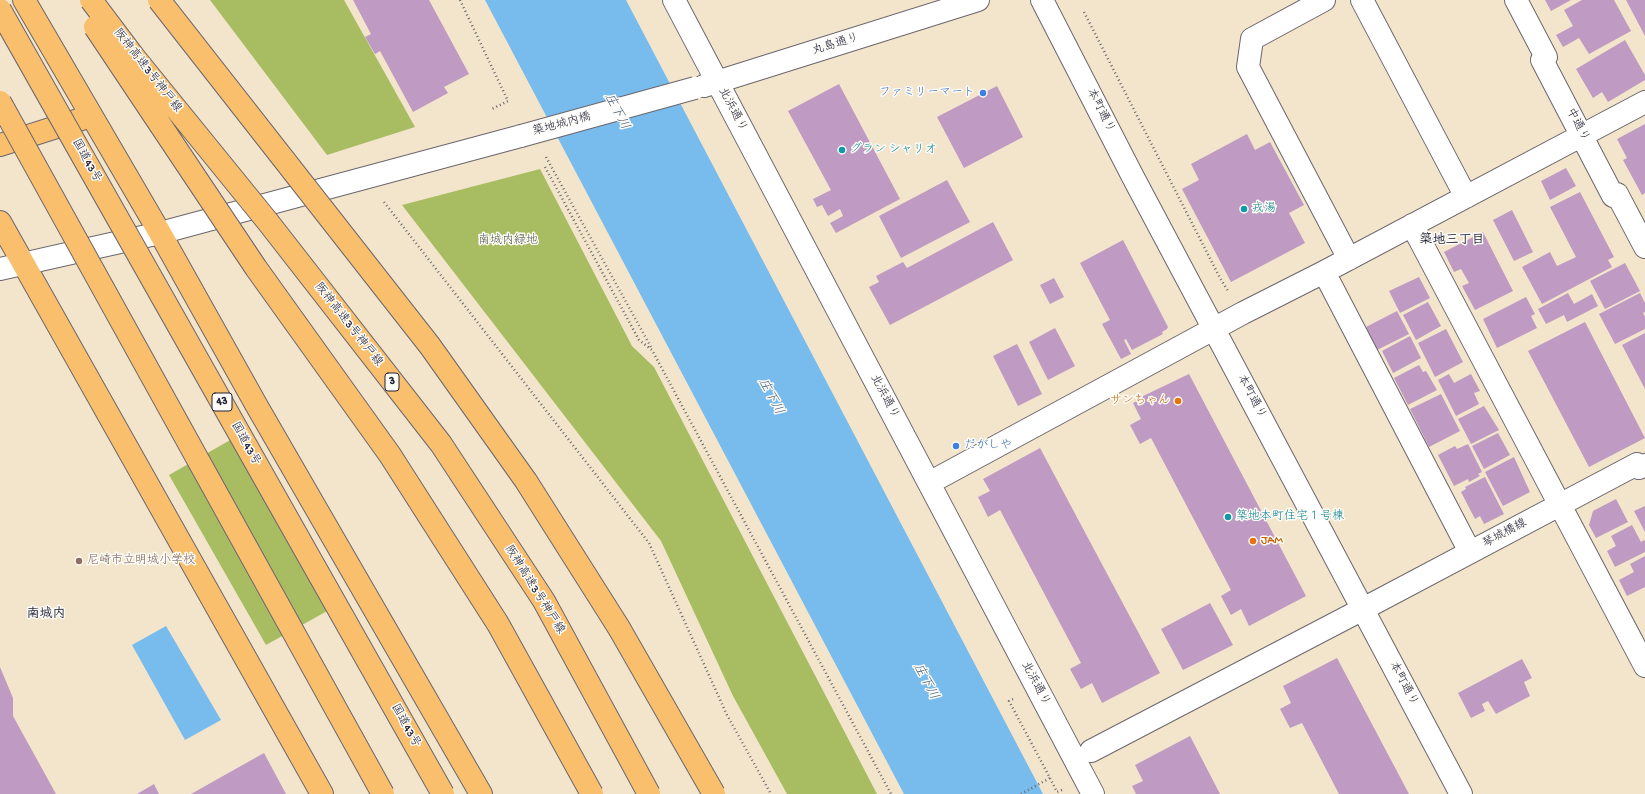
<!DOCTYPE html>
<html>
<head>
<meta charset="utf-8">
<style>
  body { margin:0 }
  canvas { display:block; background:#f2e5cb }
</style>
</head>
<body>
<canvas width="1645" height="794"></canvas>
<script>
const g = document.querySelector('canvas').getContext('2d');
g.lineJoin = 'round';
function paint(path, color) { g.fillStyle = color; g.fill(path, 'evenodd'); }
const toPath = rows => new Path2D(rows.map(r => 'M' + r).join(''));
function trace(path, color, width, dash) { g.strokeStyle = color; g.lineWidth = width; g.lineCap = dash ? 'butt' : 'round'; g.setLineDash(dash || []); g.stroke(path); }
function label(font, color, halo, rows, align = 'center') {
  g.font = font + ' "Gochi Hand","Klee One",sans-serif'; g.lineWidth = 3; g.setLineDash([]); g.textBaseline = 'middle'; g.strokeStyle = halo; g.fillStyle = color; for (const [text, x, y, turn = 0] of rows) {
    g.save(); g.translate(x, y); g.rotate((+turn || 0) * Math.PI / 180); g.textAlign = isNaN(turn) ? turn : align; if (halo) g.strokeText(text, 0, 0); g.fillText(text, 0, 0); g.restore();
  }
}
paint(toPath([
  [210,0,344,0,415,127,327,155],
  [540,169,632,346,654,367,877,794,787,794,733,696,661,541,402,205],
  [232,439,329,610,266,645,169,475]
]), '#a8bd62');
paint(toPath([
  [485,0,626,0,1043,794,904,794],
  [166,626,221,720,185,740,132,645]
]), '#78bbed');
paint(toPath([
  [353,0,429,0,469,74,444,87,448,93,413,112,380,51,375,54,365,37,371,34],
  [1545,0,1571,0,1551,11],
  [1582,0,1614,0,1631,31,1589,54,1579,38,1563,47,1556,35,1573,26,1564,10],
  [1626,0,1645,0,1645,36],
  [1625,40,1645,75,1645,80,1608,102,1602,92,1593,98,1576,69],
  [839,84,900,199,836,233,830,223,843,216,840,209,828,216,822,205,817,207,813,199,831,190,788,111],
  [997,86,1023,137,964,168,937,117],
  [1645,124,1645,193,1642,195,1623,160,1627,158,1617,139],
  [1247,134,1255,150,1270,142,1304,205,1289,213,1305,243,1231,282,1182,189,1199,180,1191,164],
  [1566,168,1576,186,1550,200,1541,181],
  [947,180,970,222,901,258,879,216],
  [1580,192,1614,257,1608,260,1612,267,1542,304,1522,267,1550,252,1557,266,1576,257,1550,207],
  [1512,210,1533,252,1514,261,1493,220],
  [993,222,1013,260,890,325,869,287,879,282,876,276,903,262,907,268],
  [1483,232,1513,291,1475,310,1462,286,1469,283,1461,269,1454,272,1444,252],
  [1123,240,1168,327,1167,329,1162,332,1163,334,1132,350,1126,339,1124,340,1131,354,1121,359,1102,324,1110,320,1080,263],
  [1625,263,1640,291,1605,309,1590,281],
  [1419,277,1430,298,1400,313,1389,291],
  [1054,278,1064,297,1050,304,1040,285],
  [1568,293,1574,304,1592,294,1598,306,1567,322,1564,315,1546,324,1538,309],
  [1640,293,1645,303,1645,312,1643,313,1645,317,1645,329,1615,344,1599,314],
  [1526,297,1535,314,1531,316,1537,328,1497,348,1483,319],
  [1428,302,1441,326,1416,340,1403,315],
  [1397,311,1409,334,1377,350,1366,327],
  [1585,322,1645,438,1589,467,1528,351],
  [1055,328,1075,366,1048,380,1029,342],
  [1446,329,1463,362,1435,377,1418,343],
  [1645,333,1645,389,1622,345],
  [1410,336,1421,358,1393,373,1382,351],
  [1017,344,1042,394,1018,406,993,356],
  [1419,365,1423,372,1426,371,1437,390,1408,405,1394,378],
  [1189,374,1306,596,1249,626,1241,609,1231,615,1221,596,1231,590,1151,438,1140,444,1130,425,1141,419,1133,403,1139,400,1139,398],
  [1449,374,1454,383,1471,374,1480,391,1474,393,1479,404,1456,416,1438,380],
  [1441,394,1460,431,1429,447,1410,409],
  [1484,406,1499,430,1471,444,1458,419],
  [1498,433,1510,455,1484,469,1472,446],
  [1468,444,1482,472,1478,474,1480,476,1469,482,1468,479,1454,486,1438,455,1455,446,1457,449],
  [1040,448,1160,673,1102,703,1092,683,1081,689,1070,669,1081,663,1000,510,988,517,978,497,990,491,983,479],
  [1514,457,1530,492,1503,506,1485,472],
  [1485,477,1504,514,1484,524,1480,516,1475,519,1461,492,1466,489,1465,487],
  [1616,499,1628,522,1596,538,1589,525,1593,511],
  [1645,506,1645,532,1634,511],
  [1632,525,1641,542,1644,540,1645,541,1645,552,1615,567,1607,551,1616,546,1611,536],
  [1645,556,1645,587,1627,596,1619,580,1634,572,1630,564],
  [1210,603,1233,645,1183,670,1161,629],
  [1337,658,1409,794,1339,794,1302,723,1290,728,1280,709,1291,703,1283,686],
  [1522,659,1532,678,1524,682,1530,696,1496,714,1488,701,1482,704,1485,711,1471,718,1458,693],
  [0,667,13,698,13,716,56,794,0,794],
  [1190,736,1220,794,1136,794,1132,786,1143,781,1135,765],
  [264,753,286,794,191,794],
  [154,784,159,794,137,794]
]), '#bf9ac2');
const minor = toPath([
  [674,0,1093,794],
  [1042,0,1133,177,1461,794],
  [1324,0,1252,39,1248,67,1349,259],
  [1362,0,1466,197],
  [1516,0,1546,57,1542,60,1613,196,1617,194,1645,247],
  [704,86,978,0],
  [1412,225,1645,666],
  [0,269,160,233,521,136],
  [1324,272,1470,552],
  [929,483,1243,313,1324,272,1645,102],
  [1091,751,1363,609,1637,464,1639,468,1645,465]
]);
const highway = toPath([
  [24,0,160,233,258,408,481,794],
  [0,145,91,116],
  [0,222,322,794]
]);
trace(minor, '#6b666d', 24);
trace(highway, '#6b666d', 24);
trace(toPath([
  [460,0,508,101,490,110],
  [1084,12,1220,278,1228,291],
  [546,157,652,349],
  [545,167,639,340,652,350,891,794],
  [384,202,649,543,727,715,771,794],
  [1013,699,1009,701,1050,778,1021,794],
  [1050,778,1057,792,1062,790]
]), '#6b666d', 2.5, [1, 3]);
trace(minor, '#fff', 22);
trace(highway, '#f9bf6d', 22);
const minorBridge = toPath([
  [521,136,695,88]
]);
const highwayBridge = toPath([
  [91,0,134,57,268,222,441,444,544,601,649,794],
  [159,0,430,346,526,481,619,628,714,794],
  [0,10,443,794],
  [95,27,256,268,390,455,498,624,592,794],
  [0,102,383,794]
]);
trace(minorBridge, '#6b666d', 24, []);
trace(highwayBridge, '#6b666d', 24, []);
trace(minorBridge, '#fff', 22);
trace(highwayBridge, '#f9bf6d', 22);
for (const [x, y, r, color] of [
  [983,93,4,"#3f7fe0"],
  [842,150,4,"#0f9aa8"],
  [1244,209,4,"#0f9aa8"],
  [1178,401,4,"#e8710a"],
  [956,446,4,"#3f7fe0"],
  [1228,517,4,"#0f9aa8"],
  [1253,541,4,"#e8710a"],
  [79,561,4,"#8d6e63"]
]) { const dot = new Path2D(); dot.arc(x, y, r, 0, 2 * Math.PI); g.fillStyle = color; g.fill(dot); trace(dot, '#fdfcf7', 1.5); }
for (const [x, y, w] of [
  [392,382,14],
  [222,402,20]
]) { const box = new Path2D(); box.roundRect(x - w / 2, y - 9, w, 18, 3); g.fillStyle = '#fdfcf7'; g.fill(box); trace(box, '#22223b', 1); }
label('bold 11px', '#22223b', null, [
  ["3",392,382],
  ["43",222,402]
]);
label('12px', '#22223b', '#fdfcf7', [
  ["丸島通り",836,45,-17],
  ["阪神高速3号神戸線",147,71,52],
  ["北浜通り",732,110,62],
  ["本町通り",1100,111,63],
  ["築地城内橋",562,125,-15],
  ["中通り",1577,125,62],
  ["国道43号",86,161,61],
  ["阪神高速3号神戸線",348,325,52],
  ["北浜通り",884,397,62],
  ["本町通り",1251,397,62],
  ["国道43号",245,444,61],
  ["琴城橋線",1505,534,-28],
  ["阪神高速3号神戸線",534,590,58],
  ["北浜通り",1035,684,62],
  ["本町通り",1403,684,62],
  ["国道43号",405,726,61]
]);
label('12px', '#366cbe', '#fdfcf7', [
  ["ファミリーマート",975,93],
  ["だがしや",964,446,"left"]
], 'right');
label('12px', '#0d838f', '#fdfcf7', [
  ["グラン シャリオ",850,150],
  ["戎湯",1252,209],
  ["築地本町住宅１号棟",1236,517]
], 'left');
label('12px', '#515849', '#fdfcf7', [
  ["南城内緑地",508,241]
]);
label('12px', '#c56008', '#fdfcf7', [
  ["サンちゃん",1170,401],
  ["JAM",1261,541,"left"]
], 'right');
label('12px', '#785e54', '#fdfcf7', [
  ["尼崎市立明城小学校",87,561]
], 'left');
label('italic 13px', '#405879', '#fdfcf7', [
  ["庄下川",616,112,62],
  ["庄下川",770,397,62],
  ["庄下川",925,682,62]
]);
label('bold 13px', '#22223b', '#fdfcf7', [
  ["築地三丁目",1452,241],
  ["南城内",46,615]
]);
</script>
</body>
</html>
